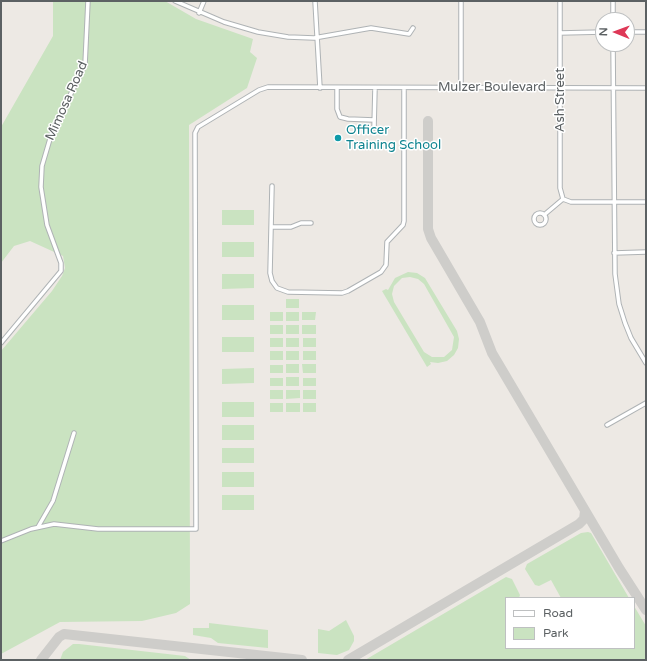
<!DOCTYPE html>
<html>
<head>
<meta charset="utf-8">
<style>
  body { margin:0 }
  #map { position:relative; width:647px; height:661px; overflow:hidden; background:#ede9e4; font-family:"Varela Round",sans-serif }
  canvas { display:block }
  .frame { position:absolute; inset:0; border:2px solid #5c6163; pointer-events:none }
  .legend { position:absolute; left:505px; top:597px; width:130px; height:52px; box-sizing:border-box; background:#fff; border:1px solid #bec0c1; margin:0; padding:5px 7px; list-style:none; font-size:12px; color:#5c6163 }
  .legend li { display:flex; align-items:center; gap:8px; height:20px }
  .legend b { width:20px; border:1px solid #bec0c1 }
  .north { position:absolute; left:595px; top:12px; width:40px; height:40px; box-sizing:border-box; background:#fff; border:1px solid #bec0c1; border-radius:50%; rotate:271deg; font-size:11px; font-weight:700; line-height:16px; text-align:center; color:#5c6163 }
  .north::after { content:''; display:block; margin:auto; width:14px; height:18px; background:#de3857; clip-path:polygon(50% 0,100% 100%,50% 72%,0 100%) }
</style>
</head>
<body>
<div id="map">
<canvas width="647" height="661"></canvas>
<div class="frame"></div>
<ul class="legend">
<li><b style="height:5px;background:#fff"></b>Road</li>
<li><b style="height:11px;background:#cae3c1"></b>Park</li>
</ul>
<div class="north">N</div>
</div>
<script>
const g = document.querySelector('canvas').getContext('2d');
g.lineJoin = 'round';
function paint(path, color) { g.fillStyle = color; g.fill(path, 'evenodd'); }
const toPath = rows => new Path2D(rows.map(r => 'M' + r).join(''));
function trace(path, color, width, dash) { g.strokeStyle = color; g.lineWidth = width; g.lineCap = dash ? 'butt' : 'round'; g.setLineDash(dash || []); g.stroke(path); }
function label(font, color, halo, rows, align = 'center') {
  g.font = font + ' "Varela Round",sans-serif'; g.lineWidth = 3; g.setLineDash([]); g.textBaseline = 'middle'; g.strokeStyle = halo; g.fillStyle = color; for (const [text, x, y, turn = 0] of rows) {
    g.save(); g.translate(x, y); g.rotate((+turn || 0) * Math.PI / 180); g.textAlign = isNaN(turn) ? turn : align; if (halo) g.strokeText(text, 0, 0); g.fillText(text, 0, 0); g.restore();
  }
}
paint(toPath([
  [53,1,165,1,196,19,253,39,250,52,257,58,247,88,189,125,190,604,176,613,142,621,60,622,1,654,1,351,52,291,62,276,65,268,63,256,30,241,14,246,1,263,1,127,53,36],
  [222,210,254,210,254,225,222,225],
  [222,242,254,242,254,257,222,257],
  [408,272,417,273,425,278,457,331,459,339,458,348,454,355,447,361,438,363,430,362,431,364,427,367,382,291,386,289,388,290,395,278],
  [410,277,418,279,424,284,454,337,452,350,444,357,432,357,424,352,394,302,392,294,394,286,402,278],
  [222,274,254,274,254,288,222,289],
  [286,299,299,299,299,308,286,308],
  [222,305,254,305,254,320,222,320],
  [270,312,283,312,283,321,270,321],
  [286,312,299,312,299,321,286,321],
  [302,312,316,312,315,320,302,320],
  [270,325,283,325,283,334,270,334],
  [286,325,299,325,299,334,286,334],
  [302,325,316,325,316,334,302,334],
  [222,337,254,337,254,352,222,352],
  [270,338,283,338,283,347,270,347],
  [286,338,299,338,299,347,286,347],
  [303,338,316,338,316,347,303,347],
  [270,351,283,351,283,360,270,360],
  [286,351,299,351,299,360,286,360],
  [303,351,316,351,316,360,303,360],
  [286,364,299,364,299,373,286,373],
  [302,364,316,364,316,373,303,373],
  [270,365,283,365,283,373,270,373],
  [254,368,254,383,222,384,222,369],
  [286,377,299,377,299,386,286,386],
  [270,378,283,378,283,386,270,386],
  [303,378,316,378,316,386,303,386],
  [270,390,283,390,283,399,270,399],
  [286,390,300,390,300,398,286,399],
  [303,390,316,390,316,399,303,399],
  [222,402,254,402,254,417,222,417],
  [270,403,283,403,283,412,270,412],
  [286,403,300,403,300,412,286,412],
  [303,403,316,403,316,412,303,412],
  [222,425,254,425,254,440,222,440],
  [222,448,254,448,254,463,222,463],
  [222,472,254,472,254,487,222,487],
  [222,495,254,495,254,510,222,510],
  [588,532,591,533,629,598,561,598,551,580,539,586,535,585,525,569,527,564,581,533],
  [506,577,512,579,520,595,519,598,506,598,506,648,634,648,634,606,646,626,646,660,365,660],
  [346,620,354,636,354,641,349,650,337,655,318,653,318,629,329,631],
  [209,623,268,630,268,648,218,643,211,638,193,635,193,628,209,628],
  [73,644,79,644,185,656,191,660,60,660,63,652]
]), '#cae3c1');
trace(toPath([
  [428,121,428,229,431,238,480,322,492,353,619,568,646,610],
  [41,660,59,637,64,634,302,660],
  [348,660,579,524,584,519,585,511]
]), '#cecdca', 10);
const minor = toPath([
  [175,1,224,22,258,32,288,37,314,38,371,28,409,34,413,28],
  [315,1,320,88],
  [461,1,461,88],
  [560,1,560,188,563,199],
  [613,1,613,20],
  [199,13,204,1],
  [627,32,646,32],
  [560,33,603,32],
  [613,44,615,274,619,304,625,323,631,338,646,363],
  [337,88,337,109,340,117,348,119,374,120],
  [374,128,375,88],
  [272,186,270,273,272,281,277,288,288,292,342,293,348,291,381,272,386,265,387,242,403,225,404,221,404,88],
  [563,199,571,202,646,202],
  '534 219a6 6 0 1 1 12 0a6 6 0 1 1-12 0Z',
  [544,215,563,199],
  [271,227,291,227,301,223,311,223],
  [614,253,646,252],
  [1,343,61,271,61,263,47,225,41,187,42,166,52,132,85,65,88,1],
  [607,425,646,403],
  [38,527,53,501,74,433],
  [1,541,31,529,54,524,98,529,196,529,195,133,198,127,259,90,268,87,646,88]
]);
trace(minor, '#afb3b5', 5.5);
trace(minor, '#fff', 3.5);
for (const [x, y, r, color] of [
  [338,138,4,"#0f9aa8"]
]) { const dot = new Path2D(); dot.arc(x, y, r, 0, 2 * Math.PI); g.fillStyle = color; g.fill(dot); trace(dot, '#fff', 1.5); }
label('13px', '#5c6163', '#fff', [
  ["Mulzer Boulevard",492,88],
  ["Ash Street",561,100,-90],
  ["Mimosa Road",67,101,-66]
]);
label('13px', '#0d838f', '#fff', [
  ["Officer",346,131],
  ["Training School",346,146]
], 'left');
</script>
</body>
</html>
